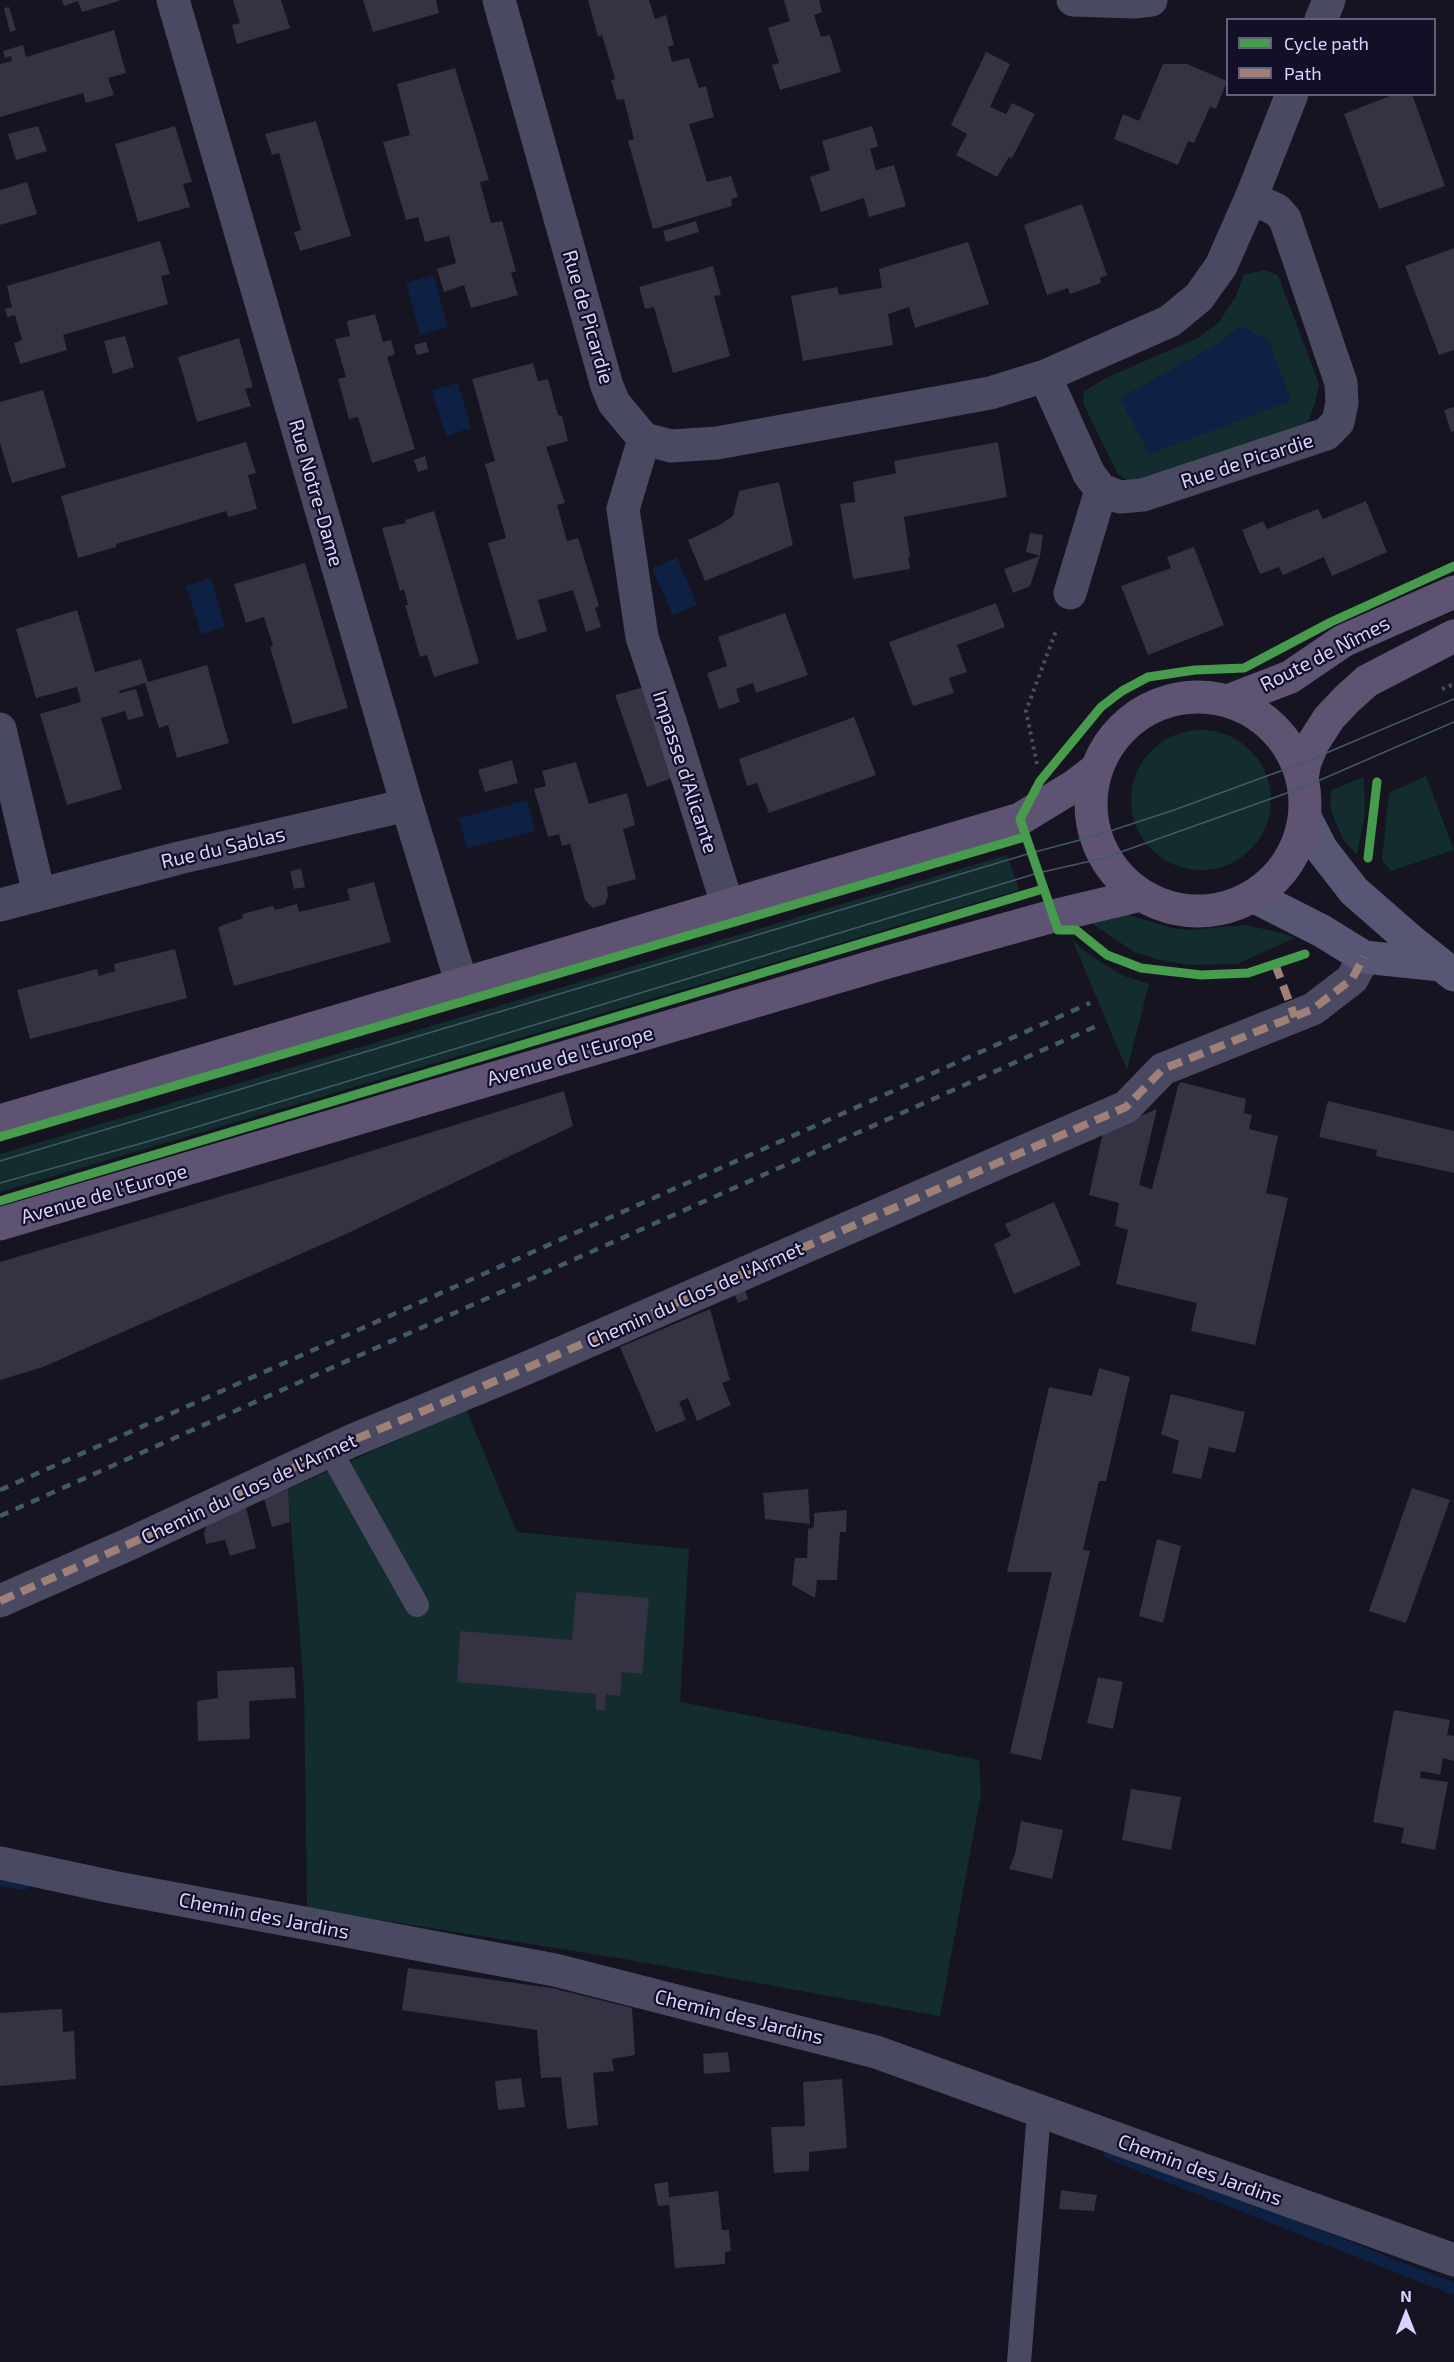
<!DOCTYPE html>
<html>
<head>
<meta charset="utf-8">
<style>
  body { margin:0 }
  #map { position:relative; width:1454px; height:2362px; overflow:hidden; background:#161421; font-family:"Exo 2",sans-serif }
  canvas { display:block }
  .legend { position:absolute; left:1226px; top:18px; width:210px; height:78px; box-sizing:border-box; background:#130f26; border:2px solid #625e7d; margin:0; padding:8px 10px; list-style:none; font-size:18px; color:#d9d4ff }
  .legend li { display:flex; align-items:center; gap:12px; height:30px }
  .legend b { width:30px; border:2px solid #625e7d }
  .north { position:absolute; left:1376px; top:2284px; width:60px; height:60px; -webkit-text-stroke:4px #130f26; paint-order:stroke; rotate:0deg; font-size:16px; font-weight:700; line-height:24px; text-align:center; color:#d9d4ff }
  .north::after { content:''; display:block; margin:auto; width:21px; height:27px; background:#d9d4ff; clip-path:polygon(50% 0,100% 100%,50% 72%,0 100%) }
</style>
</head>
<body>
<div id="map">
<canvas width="1454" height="2362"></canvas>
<ul class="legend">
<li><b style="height:8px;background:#469c4c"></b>Cycle path</li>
<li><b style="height:8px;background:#9e8076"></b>Path</li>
</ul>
<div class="north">N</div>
</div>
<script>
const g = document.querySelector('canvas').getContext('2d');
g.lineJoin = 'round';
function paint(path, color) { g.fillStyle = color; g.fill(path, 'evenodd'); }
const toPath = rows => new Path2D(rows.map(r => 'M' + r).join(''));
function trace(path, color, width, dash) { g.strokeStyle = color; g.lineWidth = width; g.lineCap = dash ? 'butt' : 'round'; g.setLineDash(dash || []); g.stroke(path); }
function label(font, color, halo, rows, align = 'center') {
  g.font = font + ' "Exo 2",sans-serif'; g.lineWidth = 4.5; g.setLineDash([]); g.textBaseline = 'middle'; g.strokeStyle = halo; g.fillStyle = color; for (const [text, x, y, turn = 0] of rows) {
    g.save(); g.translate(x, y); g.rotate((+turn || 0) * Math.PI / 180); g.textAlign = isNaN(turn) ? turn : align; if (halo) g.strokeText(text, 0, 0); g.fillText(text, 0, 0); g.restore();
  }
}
paint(toPath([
  [1264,270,1278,275,1319,384,1315,403,1308,422,1153,479,1129,482,1117,473,1083,403,1084,391,1110,376,1198,338,1219,322,1235,298,1244,275],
  '1131 800a70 70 0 1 1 140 0a70 70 0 1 1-140 0Z',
  [1426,776,1454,850,1391,871,1382,860,1389,793],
  [1364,777,1365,813,1357,855,1344,841,1335,821,1330,806,1331,790],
  [1007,855,1019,890,0,1192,0,1154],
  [1109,915,1129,915,1172,928,1188,930,1245,925,1283,933,1295,938,1237,964,1189,965,1159,960,1134,952,1084,918],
  [1072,939,1087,953,1107,966,1124,976,1149,984,1127,1070],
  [466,1409,517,1532,689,1549,680,1702,979,1760,981,1794,940,2016,630,1960,307,1908,304,1689,288,1489]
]), '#132c2d');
paint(toPath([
  [433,275,448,327,420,335,406,283],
  [1241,326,1269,341,1291,401,1149,454,1120,398,1216,345],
  [458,383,471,428,446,436,432,390],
  [677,557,697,605,673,615,652,569],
  [211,578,225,627,201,634,186,586],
  [527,800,535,831,467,848,459,818]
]), '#0d2144');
trace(toPath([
  [0,1880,23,1884],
  [1109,2153,1454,2289]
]), '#0d2144', 12);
paint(toPath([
  [62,0,119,0,119,1,82,12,78,1,64,6],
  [233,0,281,0,290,28,237,44,232,25,240,23],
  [363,0,436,0,439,13,373,32],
  [588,0,649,0,655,19,666,15,674,45,668,47,672,62,689,58,699,88,706,86,714,117,689,124,707,182,731,176,738,197,731,199,732,206,653,229,628,141,634,139,624,99,617,100,611,80,615,79,602,35,598,37],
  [784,0,819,0,822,12,814,15,821,37,830,35,841,72,780,90,772,65,779,63,768,28,790,21],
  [9,7,16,30,10,32,4,8],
  [114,30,126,73,108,78,114,95,86,103,83,93,0,117,0,64,12,61,11,56,5,58,3,51,23,45,26,57],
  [986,52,1010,64,990,107,1006,114,1012,103,1035,114,1012,158,1009,157,997,177,956,155,967,134,951,125],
  [1163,64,1187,64,1227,81,1216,109,1210,107,1194,143,1188,141,1178,165,1114,139,1123,114,1139,121],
  [455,68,489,180,480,182,491,223,502,221,516,271,511,273,518,295,471,308,464,285,444,292,437,269,456,263,449,236,425,242,418,217,406,220,383,142,410,135,397,84],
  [1395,94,1412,94,1445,186,1379,209,1344,114],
  [316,121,351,236,300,251,294,232,301,230,279,153,272,155,265,134],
  [38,126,47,151,16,160,8,134],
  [175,126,192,182,183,184,190,207,138,222,115,144],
  [872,126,878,146,870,149,876,170,894,165,906,206,869,217,864,198,821,212,810,177,830,170,822,141],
  [27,182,37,214,0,225,0,190],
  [1082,204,1107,275,1100,278,1101,283,1070,294,1068,288,1047,295,1024,225],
  [696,221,699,232,666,242,663,231],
  [160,241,170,274,161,276,168,304,63,335,67,350,20,364,14,343,22,340,15,315,7,317,5,309,12,307,7,286],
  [968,242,989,304,915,328,909,307,888,314,893,345,803,361,791,296,837,287,839,295,882,288,879,269],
  [1454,248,1454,350,1439,355,1405,266],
  [713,266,721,295,714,296,730,356,673,373,654,307,645,309,639,287],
  [375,314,383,342,391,340,395,354,387,357,415,449,372,463,358,417,349,419,338,379,346,377,335,339,350,336,347,321],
  [125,336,134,367,113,374,104,341],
  [239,338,253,387,245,389,251,406,197,422,178,357],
  [426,342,429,352,417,355,414,345],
  [533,363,538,381,548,379,558,415,562,416,568,441,546,447,565,503,557,505,567,541,578,538,599,606,595,608,601,627,586,632,573,590,538,600,547,631,517,640,488,543,506,538,485,464,495,461,472,379],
  [43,390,66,467,12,483,0,443,0,402],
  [1454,407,1454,431,1451,432,1444,410],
  [246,442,256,473,248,475,257,509,228,517,226,511,116,544,116,547,78,558,61,496],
  [998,442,1007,497,904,517,910,557,908,557,910,569,853,579,840,504,855,502,853,482,896,473,894,461],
  [425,456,428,469,418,472,414,460],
  [779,482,793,545,705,581,688,540,718,526,733,516,739,491],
  [1366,501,1387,552,1332,576,1324,557,1283,575,1279,567,1260,574,1242,530,1263,521,1267,529,1318,509,1323,519],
  [434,511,479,663,434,677,427,655,420,657,405,605,408,605,404,589,400,591,382,528,406,523,405,520],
  [1030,533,1043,535,1040,556,1026,552],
  [1194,547,1224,625,1148,655,1121,586,1171,568,1167,557],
  [1040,556,1030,586,1013,593,1004,569],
  [305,563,348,708,293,724,270,647,273,646,264,617,246,623,234,584],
  [996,603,1005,627,957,645,967,672,949,678,954,693,913,706,889,642],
  [77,610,95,672,141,659,148,682,207,665,229,743,177,758,168,725,159,728,145,683,119,691,120,693,136,689,144,716,128,720,125,711,101,718,122,789,67,805,40,714,81,702,77,687,36,698,16,629],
  [785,613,808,675,756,693,753,683,736,689,740,702,719,709,707,673,727,666,718,637],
  [645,687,675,777,647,787,615,695],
  [854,717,876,775,769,813,757,783,747,786,739,759],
  [512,760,518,783,485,792,478,770],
  [576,762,589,804,627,793,635,825,623,829,636,879,607,887,608,896,605,904,593,908,585,900,570,844,562,846,559,834,548,837,534,789,546,786,542,771],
  [301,869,305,887,294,889,290,871],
  [374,882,391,942,234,986,218,927,243,918,242,914,273,906,275,910,297,904,299,912,350,900,347,889],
  [175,949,187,998,30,1039,17,990,97,969,99,976,115,971,114,964],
  [1181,1082,1246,1099,1244,1113,1252,1115,1249,1129,1278,1136,1266,1193,1288,1198,1255,1345,1191,1331,1197,1303,1116,1284,1128,1230,1115,1226,1119,1203,1089,1195,1103,1132,1157,1109,1139,1185,1152,1189,1178,1086],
  [564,1091,573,1126,346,1234,43,1367,0,1380,0,1262,323,1166],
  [1328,1101,1454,1131,1454,1173,1376,1156,1377,1150,1319,1137],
  [1054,1202,1081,1265,1014,1294,994,1244,1011,1236,1005,1224],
  [745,1289,748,1299,738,1303,734,1293],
  [710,1309,730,1380,722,1383,731,1405,697,1421,688,1398,679,1402,686,1420,656,1432,620,1347],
  [1099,1368,1130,1377,1106,1481,1099,1481,1083,1550,1090,1551,1041,1760,1010,1753,1052,1572,1007,1572,1049,1387,1092,1396],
  [1171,1394,1245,1412,1235,1453,1209,1447,1201,1479,1172,1473,1179,1441,1161,1434],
  [1412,1488,1450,1500,1406,1623,1369,1611],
  [288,1489,290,1522,272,1527,264,1498],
  [808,1489,810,1524,765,1519,763,1493],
  [246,1507,256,1548,230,1556,225,1540,206,1544,204,1534,207,1523],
  [847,1510,846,1532,840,1532,837,1580,817,1580,815,1598,792,1585,795,1558,807,1558,808,1529,814,1527,814,1513],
  [1157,1539,1181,1546,1163,1623,1139,1616],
  [576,1592,649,1598,642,1674,622,1672,620,1696,606,1694,605,1710,596,1710,596,1694,457,1682,460,1631,572,1640],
  [294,1667,296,1698,249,1701,250,1739,198,1741,197,1701,218,1698,217,1671],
  [1098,1677,1123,1682,1113,1729,1087,1723],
  [1394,1710,1450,1720,1447,1735,1454,1736,1454,1761,1443,1758,1440,1775,1421,1771,1420,1778,1448,1782,1435,1850,1401,1843,1404,1828,1373,1822],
  [1131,1789,1181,1797,1171,1850,1122,1840],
  [1021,1821,1063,1830,1052,1879,1009,1869,1015,1854],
  [408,1968,552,1988,632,2008,635,2055,612,2059,614,2071,593,2073,598,2125,567,2129,561,2077,541,2078,537,2030,402,2010],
  [62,2009,63,2032,74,2031,76,2079,0,2086,0,2013],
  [728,2052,730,2072,704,2074,703,2054],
  [521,2078,525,2107,498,2110,495,2081],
  [842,2079,847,2148,809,2152,809,2171,774,2173,771,2127,805,2126,803,2082],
  [668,2182,669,2197,718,2191,722,2230,729,2230,731,2251,725,2252,725,2264,675,2268,669,2205,658,2206,654,2184],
  [1061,2190,1097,2195,1094,2211,1059,2209]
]), '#343243');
trace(toPath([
  [1442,689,1454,684],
  [1037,764,1026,711,1057,628]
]), '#44505f', 4, [3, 4.5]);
trace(toPath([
  [330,1451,417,1605],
  [1019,2362,1039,2112]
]), '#4a4962', 24);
trace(toPath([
  [173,0,407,805,462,985],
  [499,0,607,386,614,403,644,439,671,446,717,443,990,393,1045,376,1170,321,1199,297,1221,266,1251,198,1292,94],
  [1073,0,1134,2,1151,0],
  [1321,20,1329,0],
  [1045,376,1089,474,1101,490,1120,497,1143,495,1326,434,1338,422,1342,403,1341,383,1285,219,1277,210,1251,198],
  [644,439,623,509,642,637,670,721,728,907],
  [1070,593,1101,490],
  [0,729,39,894],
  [0,905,179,858,407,805],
  [0,1601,127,1545,351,1441,529,1367,1126,1107,1163,1069,1313,1009,1352,979,1364,957],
  [0,1863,112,1887,555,1970,876,2052,1454,2260]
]), '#4a4962', 33);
trace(toPath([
  [1305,817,1322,850,1354,891,1410,940,1454,975],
  [1253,896,1322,931,1364,957,1441,965]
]), '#575674', 33);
trace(toPath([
  '1091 804a107 107 0 1 1 214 0a107 107 0 1 1-214 0Z',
  [1228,701,1290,677,1343,641,1454,592],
  [1302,778,1305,762,1313,743,1329,718,1347,699,1367,681,1454,636],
  [0,1121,1020,819,1074,786,1095,770],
  [0,1224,888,962,1053,916,1141,895]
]), '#5e5373', 33);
trace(toPath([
  [0,1161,1031,853,1095,836,1174,810,1305,762,1454,699],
  [0,1183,153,1140,1038,873,1104,858,1304,787,1454,722]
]), '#43596b', 1.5);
trace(toPath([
  [0,1490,1090,1003],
  [0,1516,1101,1024]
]), '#43596b', 4.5, [9, 8]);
trace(toPath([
  [1275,964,1295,1017],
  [0,1601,127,1545,351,1441,529,1367,1126,1107,1163,1069,1313,1009,1352,979,1364,957]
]), '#9e8076', 8, [15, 8]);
trace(toPath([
  [1368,858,1377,782],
  [1305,954,1248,973,1201,975,1141,968,1107,955,1076,930,1058,930,1020,819,1040,781,1101,707,1122,691,1148,677,1195,670,1244,668,1331,622,1454,566],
  [0,1137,1025,837],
  [0,1201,1043,889]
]), '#469c4c', 9);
label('20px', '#d9d4ff', '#130f26', [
  ["Rue de Picardie",588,317,74],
  ["Rue de Picardie",1247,461,-18],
  ["Rue Notre-Dame",316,493,74],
  ["Route de Nîmes",1325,654,-27],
  ["Impasse d'Alicante",685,772,72],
  ["Rue du Sablas",223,848,-13],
  ["Avenue de l'Europe",570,1056,-16],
  ["Avenue de l'Europe",104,1194,-16],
  ["Chemin du Clos de l'Armet",695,1295,-24],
  ["Chemin du Clos de l'Armet",249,1489,-25],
  ["Chemin des Jardins",264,1916,11],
  ["Chemin des Jardins",739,2017,14],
  ["Chemin des Jardins",1200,2170,20]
]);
</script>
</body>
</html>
